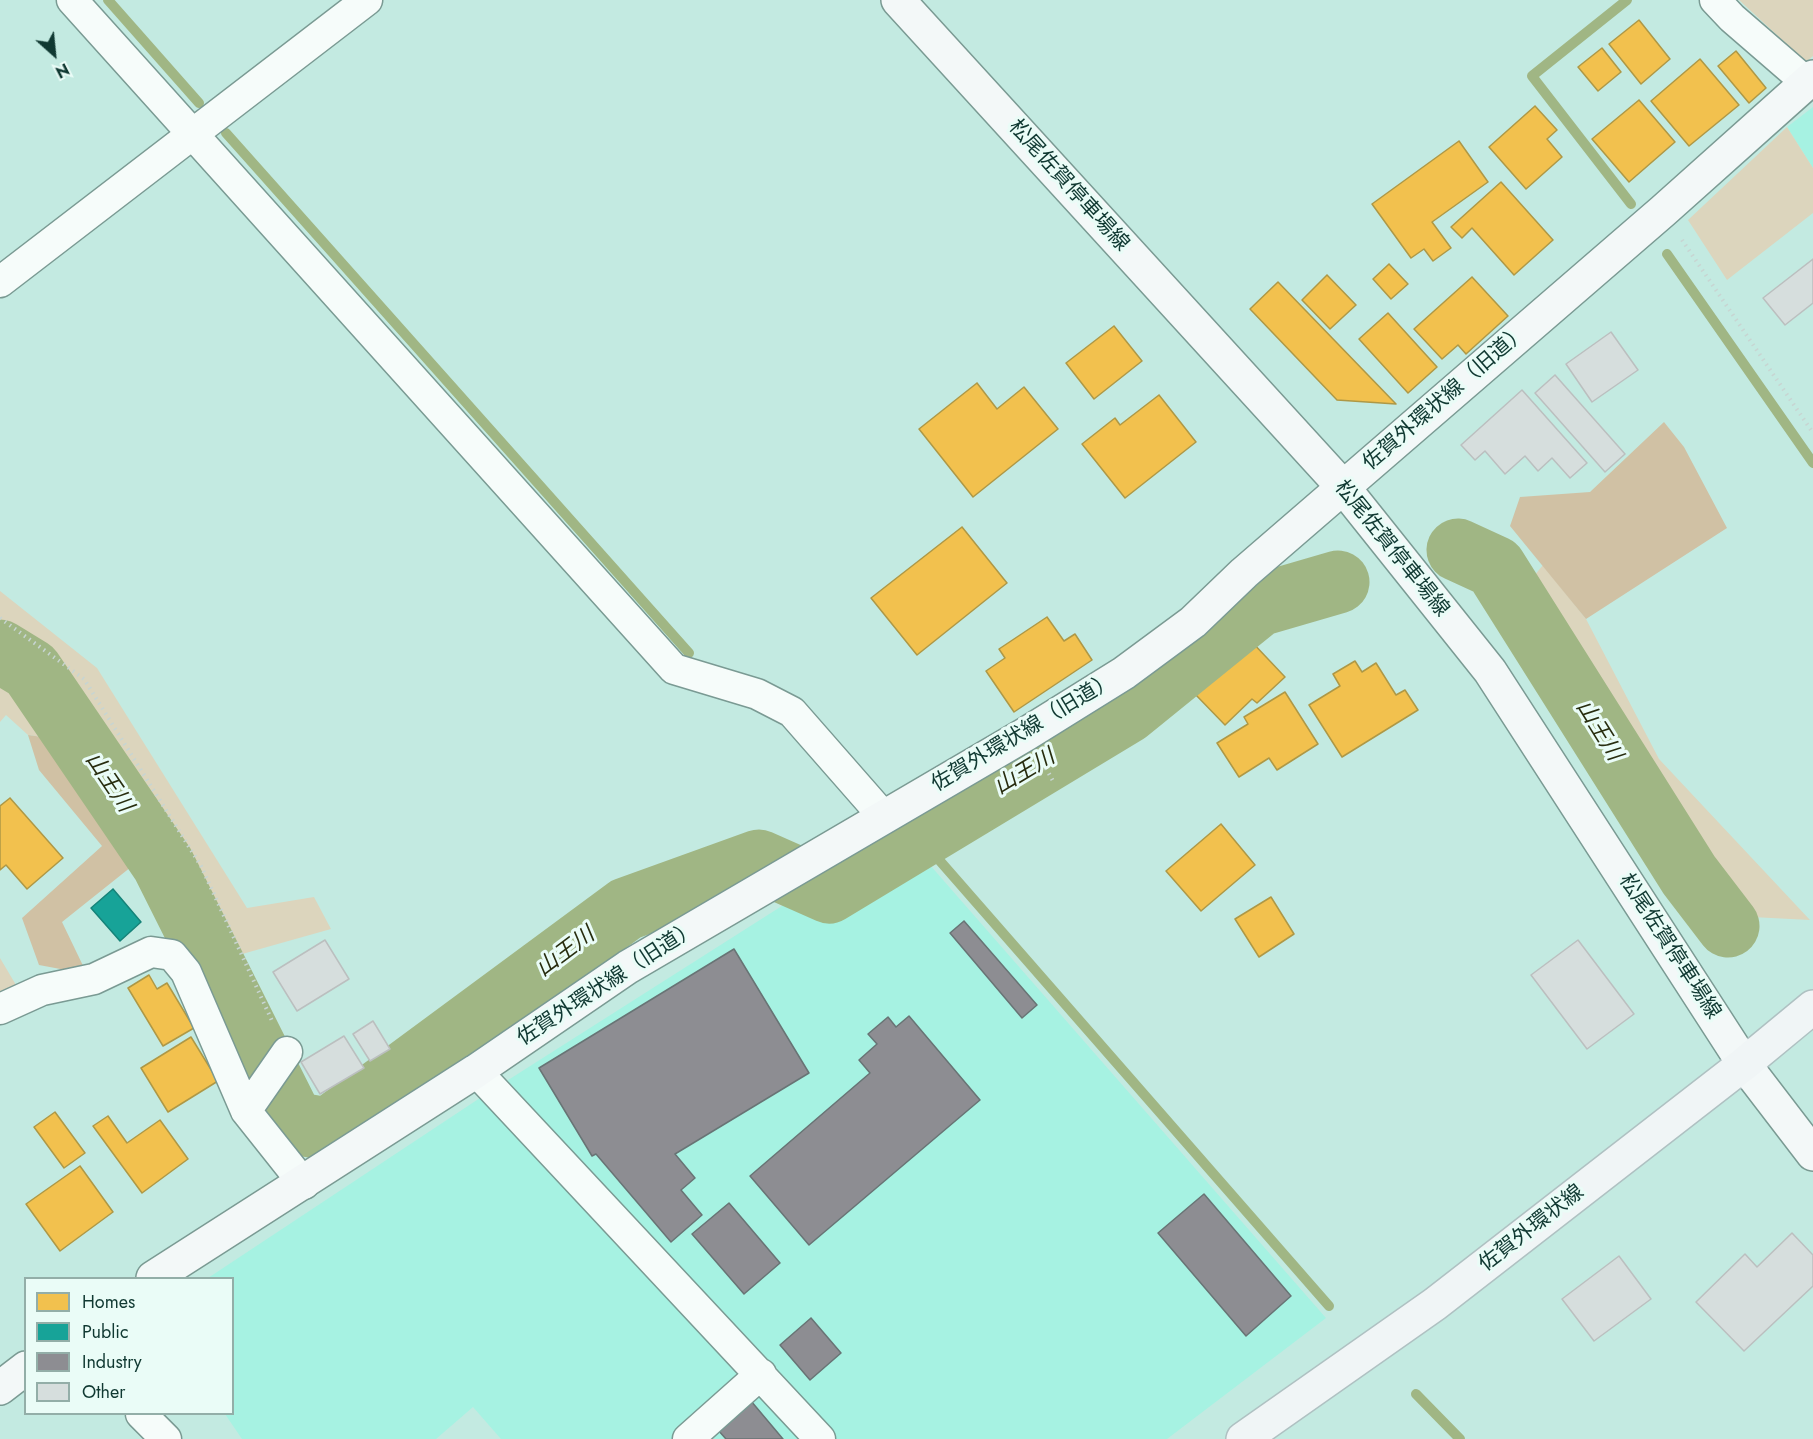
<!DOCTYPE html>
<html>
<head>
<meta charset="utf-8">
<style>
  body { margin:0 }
  #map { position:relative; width:1813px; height:1439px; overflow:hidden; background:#c3eae1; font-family:Jost,sans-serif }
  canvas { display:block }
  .legend { position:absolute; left:24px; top:1277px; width:210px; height:138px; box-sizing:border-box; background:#eafcf7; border:2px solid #93aea8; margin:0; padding:8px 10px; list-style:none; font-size:18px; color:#103932 }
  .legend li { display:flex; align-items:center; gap:12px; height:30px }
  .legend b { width:30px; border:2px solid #93aea8 }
  .north { position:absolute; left:24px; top:24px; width:60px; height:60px; -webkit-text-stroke:4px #eafcf7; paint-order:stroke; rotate:153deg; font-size:16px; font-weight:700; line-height:24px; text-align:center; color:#103932 }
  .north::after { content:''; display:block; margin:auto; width:21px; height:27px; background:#103932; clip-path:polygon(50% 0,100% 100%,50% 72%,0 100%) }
</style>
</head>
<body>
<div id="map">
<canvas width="1813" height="1439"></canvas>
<ul class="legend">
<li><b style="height:16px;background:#f2c14e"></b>Homes</li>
<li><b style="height:16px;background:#17a398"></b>Public</li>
<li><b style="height:16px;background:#8d8d92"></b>Industry</li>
<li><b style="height:16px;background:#d6dedd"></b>Other</li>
</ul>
<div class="north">N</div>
</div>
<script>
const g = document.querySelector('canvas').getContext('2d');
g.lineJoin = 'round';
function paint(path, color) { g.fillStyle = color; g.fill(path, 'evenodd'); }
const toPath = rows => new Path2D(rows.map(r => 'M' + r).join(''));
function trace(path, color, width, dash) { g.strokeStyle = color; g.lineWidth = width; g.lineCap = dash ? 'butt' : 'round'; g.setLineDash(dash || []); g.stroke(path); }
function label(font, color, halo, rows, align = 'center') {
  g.font = font + ' Jost,"Noto Sans JP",sans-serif'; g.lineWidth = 6; g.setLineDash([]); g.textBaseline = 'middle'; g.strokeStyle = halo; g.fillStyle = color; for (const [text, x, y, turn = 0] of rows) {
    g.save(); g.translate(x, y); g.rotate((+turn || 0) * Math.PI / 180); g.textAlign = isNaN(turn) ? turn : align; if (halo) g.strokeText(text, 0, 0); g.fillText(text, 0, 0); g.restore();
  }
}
paint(toPath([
  [1813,107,1813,168,1787,127],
  [923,857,1326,1318,1167,1439,501,1439,473,1407,436,1439,242,1439,225,1414,232,1414,232,1278,208,1278,483,1096,785,904,817,918]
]), '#a6f2e2');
paint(toPath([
  [1739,0,1813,0,1813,56,1806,62],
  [1787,127,1813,168,1813,213,1727,280,1688,220],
  [1543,565,1586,619,1659,759,1810,920,1752,917,1656,797,1525,587],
  [0,591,97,668,247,908,314,897,331,929,228,958,107,734,50,671,0,637],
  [0,668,22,682,64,740,28,735,6,715,0,722],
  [0,958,16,985,0,993]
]), '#dcd5bd');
paint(toPath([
  [1664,422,1684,447,1727,528,1586,619,1510,526,1520,497,1590,492],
  [28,735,64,740,136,863,62,922,87,974,39,965,22,918,102,846,39,770]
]), '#d0c1a4');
const homes = toPath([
  [1639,20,1670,59,1641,84,1609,44,1639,20],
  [1602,48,1621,72,1598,91,1578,67,1602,48],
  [1736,51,1766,88,1749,103,1718,66,1736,51],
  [1700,59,1739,105,1689,146,1651,101,1700,59],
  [1639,100,1675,142,1629,182,1592,139,1639,100],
  [1535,106,1557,130,1547,139,1562,157,1526,189,1489,147,1535,106],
  [1459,141,1488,182,1432,222,1451,248,1433,261,1424,249,1411,258,1372,204,1459,141],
  [1501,182,1553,240,1514,275,1472,228,1462,238,1451,227,1501,182],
  [1389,264,1408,284,1391,299,1373,279,1389,264],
  [1327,275,1356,305,1330,329,1302,300,1327,275],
  [1472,277,1508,316,1466,354,1458,345,1442,359,1414,329,1472,277],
  [1278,282,1396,404,1337,400,1250,309,1278,282],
  [1388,313,1437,367,1408,393,1359,339,1388,313],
  [1114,326,1142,361,1094,399,1066,363,1114,326],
  [977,383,997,409,1024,387,1058,429,973,497,919,429,977,383],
  [1159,395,1196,442,1125,498,1082,444,1115,418,1120,425,1159,395],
  [962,527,1007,583,917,655,871,598,962,527],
  [1047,617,1064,641,1075,634,1092,660,1014,712,986,671,1005,658,999,649,1047,617],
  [1250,640,1285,677,1257,703,1252,699,1225,725,1194,693,1250,640],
  [1355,661,1362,672,1376,663,1396,695,1405,690,1418,710,1342,757,1309,705,1340,686,1333,674,1355,661],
  [1285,692,1318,744,1277,770,1269,758,1239,777,1217,743,1248,724,1244,717,1285,692],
  [10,798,63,858,27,889,6,865,0,870,0,806,10,798],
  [1221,824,1255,865,1201,911,1166,871,1221,824],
  [1271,897,1294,934,1259,957,1235,919,1271,897],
  [149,975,157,989,167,983,194,1028,163,1046,128,988,149,975],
  [191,1037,218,1081,168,1112,141,1068,191,1037],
  [55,1112,85,1153,64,1168,34,1127,55,1112],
  [108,1116,127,1143,160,1120,188,1159,142,1193,93,1126,108,1116],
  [80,1166,113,1212,60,1251,26,1204,80,1166]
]);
paint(homes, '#f2c14e');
trace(homes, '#ae9846', 1.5);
const public = toPath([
  [113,889,141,922,120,941,91,908,113,889]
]);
paint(public, '#17a398');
trace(public, '#158379', 1.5);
const industry = toPath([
  [964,921,1037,1005,1022,1018,950,933,964,921],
  [734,949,809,1073,675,1154,695,1178,681,1190,702,1215,671,1242,596,1154,592,1156,539,1068,734,949],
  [909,1016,980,1100,809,1245,750,1176,870,1073,859,1060,877,1044,868,1034,888,1017,896,1027,909,1016],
  [1204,1194,1291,1296,1246,1336,1158,1233,1204,1194],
  [729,1203,780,1263,744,1294,692,1234,729,1203],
  [811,1318,841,1353,810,1380,780,1345,811,1318],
  [751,1401,783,1439,726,1439,718,1430,751,1401]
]);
paint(industry, '#8d8d92');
trace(industry, '#687475', 1.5);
trace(toPath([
  [108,0,199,103],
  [1627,0,1532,76,1631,204],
  [226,133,689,653],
  [1667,254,1813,463],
  [919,837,1329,1306],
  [1416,1394,1460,1439]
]), '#a0b684', 10);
trace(toPath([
  [1458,550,1495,567,1689,875,1728,926],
  [0,651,31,670,163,864,293,1123,328,1129,626,909,759,861,829,892,1127,712,1259,605,1338,582]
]), '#a0b684', 63);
const building = toPath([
  [1813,259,1813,303,1785,325,1763,298,1813,259],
  [1611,332,1638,370,1592,402,1566,364,1611,332],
  [1555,375,1625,454,1605,472,1535,393,1555,375],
  [1522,390,1587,463,1570,478,1552,458,1538,471,1525,456,1505,474,1485,451,1475,460,1461,445,1522,390],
  [325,940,349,979,297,1011,273,972,325,940],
  [1578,940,1634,1014,1587,1049,1531,975,1578,940],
  [373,1021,390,1049,370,1061,353,1034,373,1021],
  [344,1036,364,1068,320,1094,301,1062,344,1036],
  [1792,1233,1813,1255,1813,1286,1744,1351,1696,1302,1745,1254,1757,1267,1792,1233],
  [1619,1256,1651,1299,1594,1341,1562,1299,1619,1256]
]);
paint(building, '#d6dedd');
trace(building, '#bbbfbf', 1.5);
const street = toPath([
  [72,0,674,669,757,694,792,712,884,817],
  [1715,0,1732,18,1806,82],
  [0,282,367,0],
  [0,1009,42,990,94,979,151,952,172,955,186,972,246,1111,304,1184],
  [476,1071,820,1439],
  [246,1111,287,1052],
  [141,1414,166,1439],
  [688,1439,761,1374]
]);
const secondary = toPath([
  [898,0,1343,487,1490,671,1744,1064,1813,1154],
  [153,1278,476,1071,628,967,1026,734,1124,673,1193,622,1244,573,1663,211,1813,77],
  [0,1388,26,1368]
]);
const primary = toPath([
  [1243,1439,1435,1304,1744,1064,1813,1007]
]);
trace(street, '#7a9a93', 33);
trace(secondary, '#7a9a93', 36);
trace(primary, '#afc1c2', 36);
trace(toPath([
  [1682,240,1813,433],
  [0,618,84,679,201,866,273,1023],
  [1043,763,1053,781]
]), '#c7d5d2', 4, [1.5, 4.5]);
trace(street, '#f6fcfa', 30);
trace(secondary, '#f3f8f8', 33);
trace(primary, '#f0f5f6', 33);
label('21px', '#103932', '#eafcf7', [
  ["松尾佐賀停車場線",1068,186,48],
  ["佐賀外環状線（旧道）",1446,398,-41],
  ["松尾佐賀停車場線",1391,549,51],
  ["佐賀外環状線（旧道）",1024,733,-31],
  ["松尾佐賀停車場線",1669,947,57],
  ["佐賀外環状線（旧道）",608,984,-33],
  ["佐賀外環状線",1532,1229,-38]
]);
label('italic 22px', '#282d0f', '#eafcf7', [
  ["山王川",1598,731,58],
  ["山王川",1025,773,-31],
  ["山王川",108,783,56],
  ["山王川",566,953,-37]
]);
</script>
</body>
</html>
